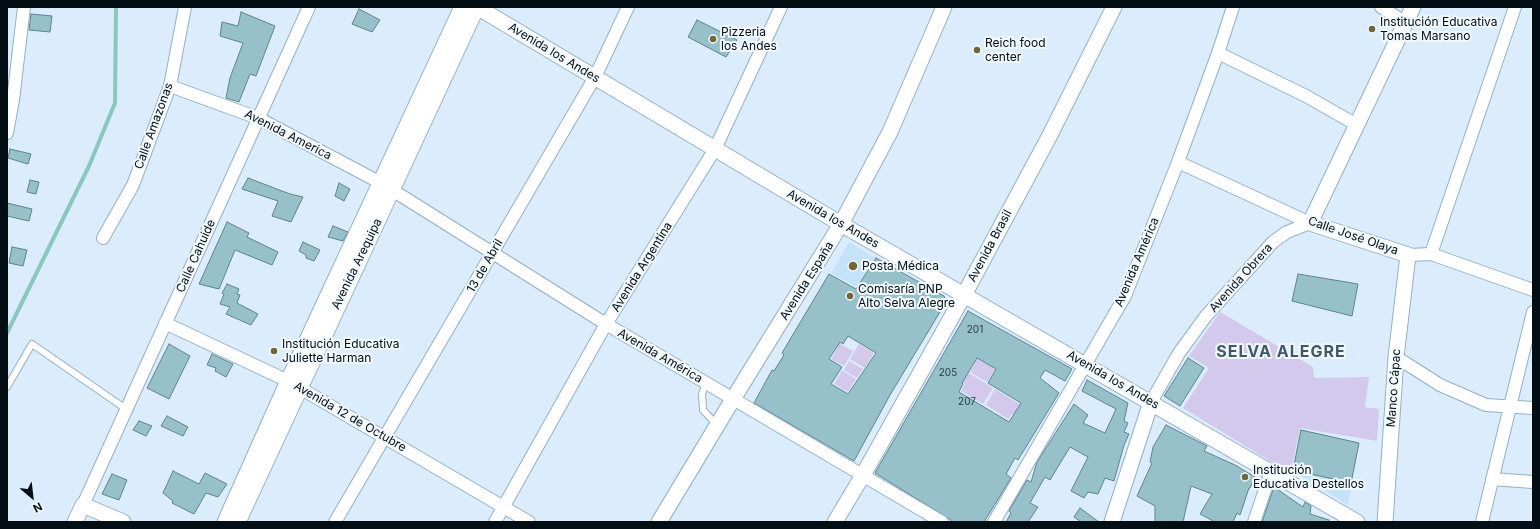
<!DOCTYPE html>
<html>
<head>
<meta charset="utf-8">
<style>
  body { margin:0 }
  #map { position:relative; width:1540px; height:529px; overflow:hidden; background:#dbedfc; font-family:Inter,sans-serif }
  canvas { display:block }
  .frame { position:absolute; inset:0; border:8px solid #030d14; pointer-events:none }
  .north { position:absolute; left:12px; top:477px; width:40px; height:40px; -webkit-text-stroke:3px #f2f9fd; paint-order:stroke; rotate:152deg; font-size:11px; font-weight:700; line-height:16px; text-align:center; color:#030d14 }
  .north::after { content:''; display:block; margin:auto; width:14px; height:18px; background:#030d14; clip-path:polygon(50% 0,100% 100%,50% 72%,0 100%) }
</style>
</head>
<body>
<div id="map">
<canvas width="1540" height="529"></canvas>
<div class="frame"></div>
<div class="north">N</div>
</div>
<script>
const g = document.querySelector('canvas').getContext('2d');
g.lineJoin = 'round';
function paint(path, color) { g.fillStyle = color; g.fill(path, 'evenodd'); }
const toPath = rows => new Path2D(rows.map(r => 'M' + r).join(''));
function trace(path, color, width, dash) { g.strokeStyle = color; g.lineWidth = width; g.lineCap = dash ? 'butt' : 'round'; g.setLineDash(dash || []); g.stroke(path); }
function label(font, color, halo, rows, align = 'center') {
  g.font = font + ' Inter,sans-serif'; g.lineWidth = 4; g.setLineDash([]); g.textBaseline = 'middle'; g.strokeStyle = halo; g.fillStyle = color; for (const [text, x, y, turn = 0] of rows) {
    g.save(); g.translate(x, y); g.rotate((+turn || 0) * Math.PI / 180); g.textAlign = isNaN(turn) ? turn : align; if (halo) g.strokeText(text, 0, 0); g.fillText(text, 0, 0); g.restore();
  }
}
paint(toPath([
  [849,242,875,258,856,287,831,273],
  [1300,429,1359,443,1348,505,1292,471]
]), '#c4e3fa');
paint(toPath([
  [1220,312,1313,367,1314,378,1369,377,1365,407,1379,409,1377,441,1300,428,1291,470,1283,469,1183,408,1209,368,1189,356],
  [835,341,853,351,844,366,831,359,836,350,832,347],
  [859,344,874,353,865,368,850,359],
  [977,359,995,369,987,382,970,372],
  [849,361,863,369,857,378,844,370],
  [842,370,856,379,848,392,834,384],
  [967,372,993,388,983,404,961,391,965,384,961,382],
  [995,389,1023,406,1017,417,1012,414,1008,419,986,405]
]), '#d3c9ec');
trace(toPath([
  [7,333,89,166,115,103,116,7]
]), '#88c8bd', 4);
const building = toPath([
  [359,9,380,20,372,32,352,24,359,9],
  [241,12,275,26,256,76,250,74,239,102,226,98,230,78,243,43,220,36,222,22,238,26,241,12],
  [31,14,52,16,50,32,29,30,31,14],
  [697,20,737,40,726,57,688,37,697,20],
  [10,149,31,154,28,164,8,158,10,149],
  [248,178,290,194,303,197,291,222,272,216,278,201,242,189,248,178],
  [30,180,39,182,36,194,27,192,30,180],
  [339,183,350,189,344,201,335,196,339,183],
  [7,203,32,209,29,221,7,216,7,203],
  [227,222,249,233,247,237,278,252,272,265,235,250,219,289,199,284,227,222],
  [333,226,348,232,343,241,328,237,333,226],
  [303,242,320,250,314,261,306,258,306,255,299,251,303,242],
  [12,247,27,250,23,266,9,263,12,247],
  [876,258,944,296,946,302,890,395,854,461,754,403,772,370,774,371,784,355,782,353,829,274,856,289,876,258],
  [848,336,876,353,848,394,831,384,842,367,829,359,840,342,843,344,848,336],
  [1298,274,1358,284,1352,316,1292,301,1298,274],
  [227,284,239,289,237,294,240,295,237,303,258,314,251,325,226,314,230,307,220,304,224,294,222,293,227,284],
  [968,311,1072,369,1065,381,1045,370,1040,378,1059,393,1018,460,1015,458,1006,474,1011,478,984,522,954,522,875,473,968,311],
  [977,358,996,369,988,383,1021,403,1009,422,959,392,963,384,962,383,977,358],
  [169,344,190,356,169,399,147,388,169,344],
  [212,354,233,364,226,377,215,371,216,368,207,365,212,354],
  [1188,358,1204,368,1180,406,1164,396,1188,358],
  [1087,380,1128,403,1124,421,1128,423,1124,432,1129,434,1124,445,1114,481,1105,478,1098,494,1088,492,1084,498,1071,491,1088,457,1070,447,1050,480,1045,477,1030,503,1038,507,1028,522,1006,522,1011,513,1009,511,1027,480,1031,482,1037,462,1074,404,1088,415,1083,423,1105,433,1116,409,1082,391,1087,380],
  [167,416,188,427,183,436,161,426,167,416],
  [139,421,152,426,146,436,133,430,139,421],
  [1166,425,1207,446,1204,451,1235,465,1255,477,1250,488,1249,488,1240,515,1237,513,1233,522,1215,522,1200,514,1212,494,1191,486,1183,522,1155,522,1155,506,1137,496,1152,463,1150,462,1153,447,1166,425],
  [1301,430,1359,443,1351,483,1293,470,1301,430],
  [173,471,199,484,205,473,227,484,218,497,206,493,194,514,172,503,173,501,163,493,173,471],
  [112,474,127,480,119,500,102,494,112,474],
  [1274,487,1303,507,1305,502,1311,506,1310,514,1329,520,1329,522,1262,522,1274,487],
  [1080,508,1099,522,1081,522,1074,517,1080,508]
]);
paint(building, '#97c1ca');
trace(building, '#5c848c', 1);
const service = toPath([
  [706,383,702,394,703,410,717,425],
  [7,387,32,344,126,409]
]);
const minor = toPath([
  [1381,7,1406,23],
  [1218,53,1306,96,1357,125],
  [170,86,258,118,381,183,606,324,942,522],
  [7,133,13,100,24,7],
  [1178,162,1310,223],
  [103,238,133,185,170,86,185,7],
  [1431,254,1515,7],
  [1408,255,1431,254,1533,290],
  [165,323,288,381,529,522],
  [1396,357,1440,385,1486,405,1533,408],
  [1151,402,1179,353,1206,316,1273,242,1287,232,1310,223],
  [1492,479,1533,482],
  [83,505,309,7],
  [335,522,595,77,628,7],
  [495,522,606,324,715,149,781,7],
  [994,522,1125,296,1178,162,1218,53,1233,7],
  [1254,522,1271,472],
  [1482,522,1533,312]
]);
const tertiary = toPath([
  [477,7,841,224,1357,522],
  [75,522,83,505,123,522],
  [225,522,288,381,462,7],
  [238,522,477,7],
  [659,522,733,399,841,224,890,132,944,7],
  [835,522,863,475,964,295,1049,137,1114,7],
  [1112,522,1151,402],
  [1385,522,1396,357,1408,255,1310,223,1413,7]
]);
trace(service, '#92b0c6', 8);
trace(minor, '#92b0c6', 14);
trace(tertiary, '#92b0c6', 17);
trace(service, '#fff', 6);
trace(minor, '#fff', 12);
trace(tertiary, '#fff', 15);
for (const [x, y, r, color] of [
  [1372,29,4,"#726734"],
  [713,39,4,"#726734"],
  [977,50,4,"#726734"],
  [853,266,5,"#726734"],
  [850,296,4,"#726734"],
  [274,351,4,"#726734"],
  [1245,477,4,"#726734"]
]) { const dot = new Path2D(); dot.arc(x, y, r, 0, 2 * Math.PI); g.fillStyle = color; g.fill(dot); trace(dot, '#f2f9fd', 1.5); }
label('10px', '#283a42', null, [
  ["201",975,330],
  ["205",948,373],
  ["207",967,402]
]);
label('12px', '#030d14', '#f2f9fd', [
  ["Institución Educativa",1380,22],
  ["Tomas Marsano",1380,36],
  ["Pizzeria",721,32],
  ["los Andes",721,46],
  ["Reich food",985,43],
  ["center",985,57],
  ["Posta Médica",862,266],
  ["Comisaría PNP",858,289],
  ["Alto Selva Alegre",858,303],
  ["Institución Educativa",282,344],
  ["Juliette Harman",282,358],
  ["Institución",1253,470],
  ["Educativa Destellos",1253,484]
], 'left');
label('12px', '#030d14', '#f2f9fd', [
  ["Avenida los Andes",554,53,31],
  ["Calle Amazonas",154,126,-70],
  ["Avenida America",288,135,27],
  ["Avenida los Andes",833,219,30],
  ["Calle José Olaya",1353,236,19],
  ["Avenida Brasil",990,246,-62],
  ["Calle Cahuide",196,256,-66],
  ["Avenida América",1137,262,-67],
  ["Avenida Arequipa",357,264,-64],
  ["13 de Abril",485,266,-60],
  ["Avenida Argentina",642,267,-58],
  ["Avenida Obrera",1241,278,-48],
  ["Avenida España",807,281,-58],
  ["Avenida América",660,356,30],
  ["Avenida los Andes",1113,380,30],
  ["Manco Cápac",1394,388,-86],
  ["Avenida 12 de Octubre",350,417,30]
]);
g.letterSpacing = '1px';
label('bold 16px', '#3e596d', '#f2f9fd', [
  ["SELVA ALEGRE",1281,352]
]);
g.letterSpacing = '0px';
</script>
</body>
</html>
